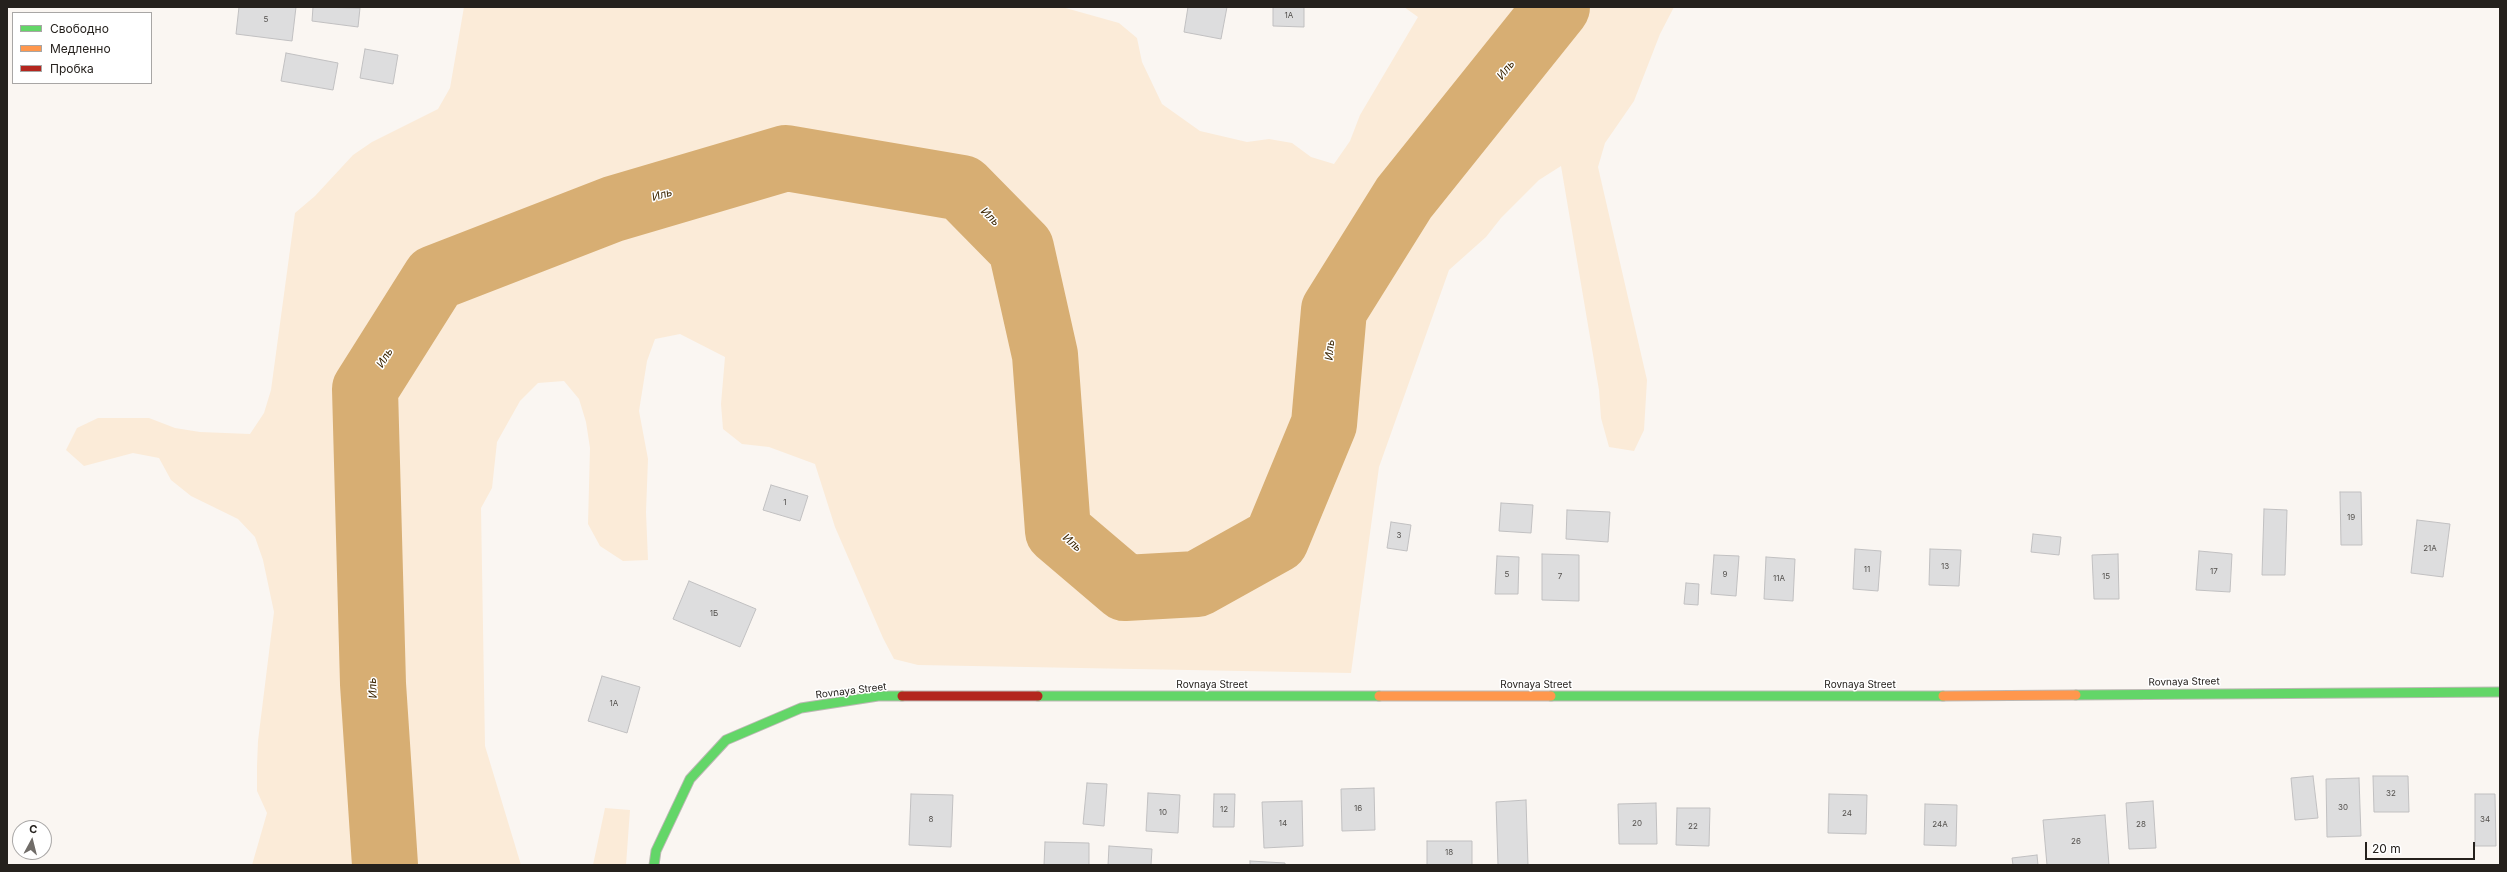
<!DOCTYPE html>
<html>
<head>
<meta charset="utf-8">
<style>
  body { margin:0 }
  #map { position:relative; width:2507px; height:872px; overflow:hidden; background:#faf6f2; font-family:Inter,sans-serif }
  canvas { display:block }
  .frame { position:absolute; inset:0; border:8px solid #25211d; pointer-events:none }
  .legend { position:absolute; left:12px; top:12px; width:140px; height:72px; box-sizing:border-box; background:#fff; border:1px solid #a8a6a5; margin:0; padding:5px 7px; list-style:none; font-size:12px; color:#25211d }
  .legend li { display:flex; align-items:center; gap:8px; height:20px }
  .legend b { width:20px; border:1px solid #a8a6a5 }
  .north { position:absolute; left:12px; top:820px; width:40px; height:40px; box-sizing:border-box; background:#fff; border:1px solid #a8a6a5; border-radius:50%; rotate:7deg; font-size:11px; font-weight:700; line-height:16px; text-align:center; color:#25211d }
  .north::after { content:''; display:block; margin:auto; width:14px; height:18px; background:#706c68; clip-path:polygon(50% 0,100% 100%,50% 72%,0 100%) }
  .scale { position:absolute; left:2365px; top:842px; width:110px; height:18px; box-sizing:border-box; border:2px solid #25211d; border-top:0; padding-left:5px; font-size:12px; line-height:14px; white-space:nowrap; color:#25211d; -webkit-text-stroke:3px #fff; paint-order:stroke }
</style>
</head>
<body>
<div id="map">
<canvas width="2507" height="872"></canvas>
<div class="frame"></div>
<ul class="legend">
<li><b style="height:5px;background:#63d668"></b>Свободно</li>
<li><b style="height:5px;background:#ff974d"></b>Медленно</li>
<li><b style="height:5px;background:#b3261e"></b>Пробка</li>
</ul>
<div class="north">С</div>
<div class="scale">20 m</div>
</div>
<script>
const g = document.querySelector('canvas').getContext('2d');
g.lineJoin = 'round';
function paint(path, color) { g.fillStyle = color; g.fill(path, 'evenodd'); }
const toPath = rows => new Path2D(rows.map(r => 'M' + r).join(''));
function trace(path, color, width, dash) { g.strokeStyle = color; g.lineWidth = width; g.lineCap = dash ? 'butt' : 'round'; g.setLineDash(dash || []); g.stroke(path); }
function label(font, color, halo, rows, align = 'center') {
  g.font = font + ' Inter,sans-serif'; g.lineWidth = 3; g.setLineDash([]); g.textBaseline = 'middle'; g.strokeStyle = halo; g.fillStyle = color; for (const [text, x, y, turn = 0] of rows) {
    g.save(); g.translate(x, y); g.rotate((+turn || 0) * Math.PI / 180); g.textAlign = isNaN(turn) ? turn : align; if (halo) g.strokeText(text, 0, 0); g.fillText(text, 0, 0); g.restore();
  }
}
paint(toPath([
  [464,7,1062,7,1119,23,1137,38,1142,62,1162,104,1200,131,1247,142,1269,139,1292,143,1311,157,1334,164,1350,141,1360,115,1418,17,1404,7,1674,7,1660,34,1634,101,1605,143,1598,167,1647,380,1644,430,1634,451,1609,447,1601,418,1599,390,1561,166,1539,180,1501,218,1486,237,1449,270,1379,467,1351,673,918,665,894,659,883,638,835,527,815,464,769,447,742,444,723,429,721,404,725,357,680,334,655,339,647,361,639,411,648,459,646,512,648,560,623,561,600,546,588,524,590,448,586,422,579,399,564,381,538,383,520,401,497,442,492,488,481,508,485,746,521,865,252,865,267,813,257,791,257,766,258,741,274,612,263,560,255,537,238,519,191,496,171,480,159,458,133,453,84,466,66,450,77,428,98,418,149,418,175,428,200,432,250,434,264,413,271,390,295,213,315,196,353,155,372,142,438,109,450,88],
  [605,808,630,810,626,865,593,865]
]), '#fbebd8');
trace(toPath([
  [385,865,373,684,365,389,435,278,613,209,786,158,962,188,1021,248,1045,355,1058,531,1125,588,1197,584,1276,540,1324,424,1334,310,1404,198,1557,7]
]), '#d7ae73', 66);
const building = toPath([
  [239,7,296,7,292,41,236,34,239,7],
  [313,7,360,8,358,27,312,21,313,7],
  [1188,7,1227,7,1221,39,1184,32,1188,7],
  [1273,7,1304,7,1304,27,1273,26,1273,7],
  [365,49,398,55,393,84,360,78,365,49],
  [286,53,338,63,333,90,281,81,286,53],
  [771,485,808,496,800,521,763,510,771,485],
  [2340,492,2361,492,2362,545,2341,545,2340,492],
  [1501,503,1533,505,1531,533,1499,531,1501,503],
  [2264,509,2287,510,2285,575,2262,575,2264,509],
  [1567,510,1610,512,1608,542,1566,539,1567,510],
  [2417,520,2450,524,2443,577,2411,573,2417,520],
  [1391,522,1411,525,1407,551,1387,548,1391,522],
  [2033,534,2061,537,2059,555,2031,552,2033,534],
  [1855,549,1881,551,1878,591,1853,589,1855,549],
  [1930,549,1961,550,1959,586,1929,585,1930,549],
  [2199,551,2232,554,2230,592,2196,590,2199,551],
  [1542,554,1579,555,1579,601,1542,600,1542,554],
  [2118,554,2119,599,2094,599,2092,555,2118,554],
  [1714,555,1739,556,1736,596,1711,594,1714,555],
  [1497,556,1519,557,1518,594,1495,594,1497,556],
  [1766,557,1795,559,1793,601,1764,599,1766,557],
  [689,581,756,609,740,647,673,619,689,581],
  [1686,583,1699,584,1698,605,1684,604,1686,583],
  [602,676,640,687,627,733,588,721,602,676],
  [2313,776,2318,818,2295,820,2291,778,2313,776],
  [2373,776,2408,776,2409,812,2374,812,2373,776],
  [2359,778,2361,836,2327,837,2326,779,2359,778],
  [1087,783,1107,784,1104,826,1083,824,1087,783],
  [1374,788,1375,830,1342,831,1341,789,1374,788],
  [1148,793,1180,795,1178,833,1146,831,1148,793],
  [911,794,953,795,951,847,909,845,911,794],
  [1214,794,1235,794,1234,827,1213,827,1214,794],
  [1829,794,1867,795,1866,834,1828,833,1829,794],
  [2475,794,2495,794,2496,846,2475,846,2475,794],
  [1526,800,1528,865,1498,865,1496,802,1526,800],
  [1302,801,1303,846,1264,848,1262,802,1302,801],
  [2153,801,2156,848,2129,849,2126,803,2153,801],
  [1656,803,1657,844,1619,844,1618,804,1656,803],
  [1925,804,1957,805,1956,846,1924,845,1925,804],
  [1677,808,1710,808,1709,846,1676,845,1677,808],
  [2105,815,2109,865,2047,865,2043,820,2105,815],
  [1427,841,1472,841,1472,865,1427,865,1427,841],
  [1045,842,1089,843,1089,865,1044,865,1045,842],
  [1109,846,1152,849,1151,865,1108,865,1109,846],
  [2037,855,2038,865,2013,865,2012,858,2037,855],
  [1250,861,1285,863,1285,865,1250,865,1250,861]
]);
paint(building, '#ddddde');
trace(building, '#c1c0c1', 1);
const fast = toPath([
  [2076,695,2500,692],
  [1038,696,1379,696],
  [1551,696,1943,696],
  [654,865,656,851,690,779,726,740,801,708,878,696,902,696]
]);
const slow = toPath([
  [1379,696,1551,696],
  [1943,696,2076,695]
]);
const jam = toPath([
  [902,696,1038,696]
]);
trace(fast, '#bcb8b4', 11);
trace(slow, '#bcb8b4', 11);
trace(jam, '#bcb8b4', 11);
trace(fast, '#63d668', 9);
trace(slow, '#ff974d', 9);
trace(jam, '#b3261e', 9);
label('8px', '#53504d', null, [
  ["1А",1289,16],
  ["5",266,20],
  ["1",785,503],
  ["19",2351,518],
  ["3",1399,536],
  ["21А",2430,549],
  ["13",1945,567],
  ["11",1867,570],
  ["17",2214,572],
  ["5",1507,575],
  ["9",1725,575],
  ["7",1560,577],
  ["15",2106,577],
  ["11А",1779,579],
  ["1Б",714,614],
  ["1А",614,704],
  ["32",2391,794],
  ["30",2343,808],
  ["16",1358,809],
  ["12",1224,810],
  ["10",1163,813],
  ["24",1847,814],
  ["8",931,820],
  ["34",2485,820],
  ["14",1283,824],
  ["20",1637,824],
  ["24А",1940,825],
  ["28",2141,825],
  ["22",1693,827],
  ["26",2076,842],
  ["18",1449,853]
]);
label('10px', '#25211d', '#fff', [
  ["Rovnaya Street",2184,682,-1],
  ["Rovnaya Street",1212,685],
  ["Rovnaya Street",1536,685],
  ["Rovnaya Street",1860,685],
  ["Rovnaya Street",851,691,-7]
]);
label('italic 11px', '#3d2602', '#fff', [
  ["Иль",1506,70,-51],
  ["Иль",662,195,-16],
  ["Иль",990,217,45],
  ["Иль",1330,350,-85],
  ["Иль",385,358,-58],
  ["Иль",1072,543,40],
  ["Иль",373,688,-93]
]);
</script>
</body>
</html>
